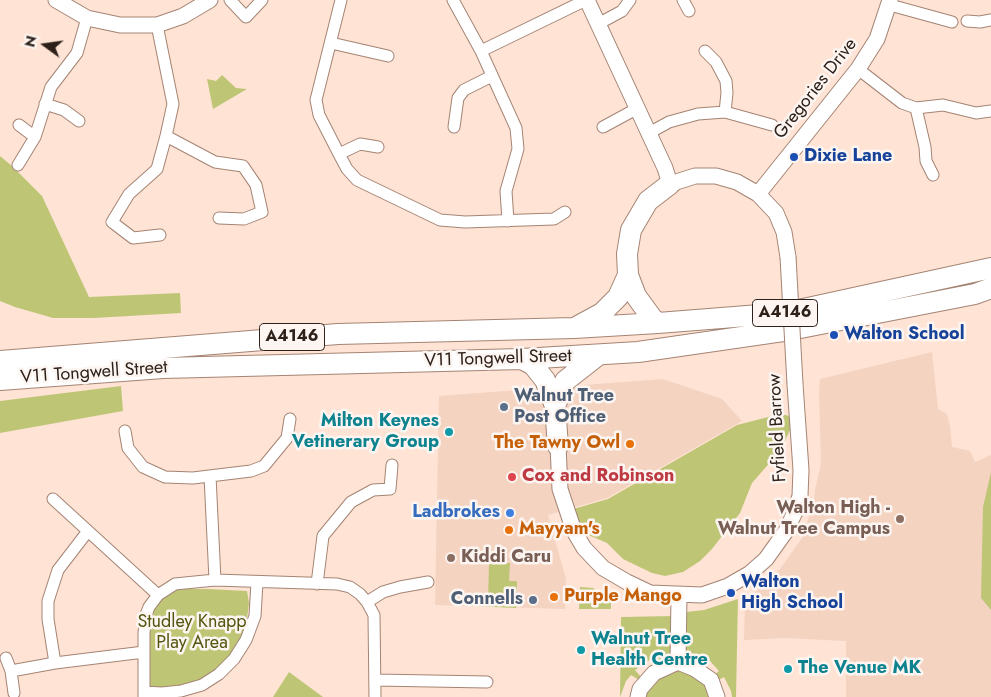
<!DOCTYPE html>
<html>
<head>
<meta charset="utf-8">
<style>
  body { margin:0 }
  #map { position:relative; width:991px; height:697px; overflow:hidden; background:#ffe3d4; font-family:Jost,sans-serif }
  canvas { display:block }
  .north { position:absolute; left:20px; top:20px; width:50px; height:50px; -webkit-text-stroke:4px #fcf5f1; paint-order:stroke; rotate:284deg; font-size:14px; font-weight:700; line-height:20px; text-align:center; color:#2e211a }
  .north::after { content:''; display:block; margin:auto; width:18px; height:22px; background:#2e211a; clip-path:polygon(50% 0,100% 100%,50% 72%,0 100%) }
</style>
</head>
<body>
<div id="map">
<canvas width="991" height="697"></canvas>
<div class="north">N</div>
</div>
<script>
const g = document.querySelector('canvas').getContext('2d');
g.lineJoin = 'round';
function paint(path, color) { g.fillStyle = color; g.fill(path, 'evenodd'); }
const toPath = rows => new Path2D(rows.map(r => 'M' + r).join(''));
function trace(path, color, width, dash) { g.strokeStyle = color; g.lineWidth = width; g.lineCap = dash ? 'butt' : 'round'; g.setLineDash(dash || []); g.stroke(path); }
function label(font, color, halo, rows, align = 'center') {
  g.font = font + ' Jost,sans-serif'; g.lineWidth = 5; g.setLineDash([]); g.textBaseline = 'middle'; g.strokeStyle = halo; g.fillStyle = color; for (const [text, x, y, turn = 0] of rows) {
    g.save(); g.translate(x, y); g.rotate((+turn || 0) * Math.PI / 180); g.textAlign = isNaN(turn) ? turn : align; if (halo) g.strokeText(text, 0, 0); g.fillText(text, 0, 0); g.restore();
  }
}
paint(toPath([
  [932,352,938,409,947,414,950,426,952,447,970,451,975,462,991,455,991,697,846,697,846,641,785,638,744,640,745,602,780,569,802,538,814,501,815,490,821,464,819,394,820,379],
  [663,379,722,399,742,421,607,498,548,515,566,579,565,609,435,605,439,396]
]), '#f4d3c1');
paint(toPath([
  [222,75,236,88,247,89,213,109,207,79,216,81],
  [0,156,12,166,42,196,89,297,180,293,181,313,94,318,53,318,15,307,0,301],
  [121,386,123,411,0,433,0,401],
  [780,414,790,416,792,426,780,451,752,483,740,513,712,549,700,561,683,572,665,576,652,573,623,559,607,543,586,534,578,526,570,510,608,499,737,425],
  [991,472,991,610,981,598,983,507],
  [489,563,510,563,509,581,517,581,516,608,472,606,476,601,488,602],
  [580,587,593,588,611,601,611,609,579,609],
  [178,589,208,589,247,591,249,603,246,626,237,646,224,664,205,678,187,685,170,689,146,687,148,625,154,608,164,596],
  [738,599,736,697,732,697,731,691,724,677,717,681,714,675,719,671,710,661,698,656,695,662,686,656,686,612,704,610],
  [674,616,671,655,661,664,657,655,635,670,641,677,639,680,631,675,626,681,620,697,621,617],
  [679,670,699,676,712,697,644,697,646,692,657,677],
  [289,672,323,697,273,697]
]), '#bec676');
const street = toPath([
  [230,0,246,17,262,0],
  [341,0,316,100,319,115,339,154,347,169,357,180,440,220,465,222,554,219,565,212],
  [453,0,481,51,516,128,518,149,506,191,508,221],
  [683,0,689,11],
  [890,5,952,22],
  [967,21,980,22,991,20],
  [598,24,622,11,630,0],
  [157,25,173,104,166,136,157,169,129,194,112,222,133,238,160,235],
  [331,43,388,56],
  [481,51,586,0],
  [705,51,716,62,726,81,727,93,725,112],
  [858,69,902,103,916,108,943,105,976,113,991,111],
  [45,104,64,110,79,121],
  [916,108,925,147,926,161,933,175],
  [19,125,35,137],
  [454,127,458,98,464,90,492,76],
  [603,127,638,108],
  [649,133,669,122,698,114,725,112,772,125],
  [166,136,215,162,243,166,256,185,262,212,244,219,219,218],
  [339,154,360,144,378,147],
  [18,165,35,137,51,87,77,53,87,18],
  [125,431,128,448,143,467,165,477,193,478,251,471,264,466,287,438,290,419],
  [210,476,215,580],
  [53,499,158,595],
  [317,584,323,536,351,502,373,490,390,489,392,465],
  [367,602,383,592,400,587,428,582],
  [6,658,11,671,14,693],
  [55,663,48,619,48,601,58,570,88,531],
  [11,671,55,663,144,652],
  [376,680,487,682],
  [144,692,162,693,181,691,202,685,219,674,234,659,246,640,255,616,257,582],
  [144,697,144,633,146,615,149,607,158,595,175,584,215,580,337,584,350,587,360,594,367,602,374,615,375,697]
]);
const secondary = toPath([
  [56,0,87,18,120,25,157,25,183,16,210,0],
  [587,0,665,168,670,184,695,176,716,176,737,182,758,194,776,213,784,232,788,257],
  [758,194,858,69,877,39,890,0],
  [558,446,560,489,574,531,584,548,603,568,627,582,650,593,702,595,728,586,749,574,766,559,786,531,794,514,800,496,801,470,795,384],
  [678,662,679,595],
  [638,697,640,689,654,673,678,662,695,669,711,680,717,697]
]);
const highway = toPath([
  [658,323,652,318,636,296,628,275,627,254,631,230,648,201,670,184],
  [578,326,602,313,618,297,628,275],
  [522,359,533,365,545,380,555,406,558,446],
  [0,361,338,334,574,328,658,323,785,313,991,268],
  [0,380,163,368,522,359,638,352,790,330,975,294,991,288],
  [555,406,565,381,597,356]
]);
trace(street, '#a48474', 13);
trace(secondary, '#a48474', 17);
trace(highway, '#a48474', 22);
trace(street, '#fff', 11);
trace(secondary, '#fff', 15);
trace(highway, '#fff', 20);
const secondaryBridge = toPath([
  [788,257,795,384]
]);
trace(secondaryBridge, '#a48474', 17, []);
trace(secondaryBridge, '#fff', 15);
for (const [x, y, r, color] of [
  [794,157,5,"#1a4fb4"],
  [834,335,5,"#1a4fb4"],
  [504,407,5,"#5c6f8a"],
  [449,432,5,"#0f9aa8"],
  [630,444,5,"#e8710a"],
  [512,477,5,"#e0444e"],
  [510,513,5,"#3f7fe0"],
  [900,519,5,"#8d6e63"],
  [509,530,5,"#e8710a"],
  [451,558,5,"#8d6e63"],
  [731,593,5,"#1a4fb4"],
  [554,597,5,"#e8710a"],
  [533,600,5,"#5c6f8a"],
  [581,650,5,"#0f9aa8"],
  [788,669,5,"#0f9aa8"]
]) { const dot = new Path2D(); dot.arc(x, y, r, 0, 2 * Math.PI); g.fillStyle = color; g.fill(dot); trace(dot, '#fcf5f1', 2); }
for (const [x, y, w] of [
  [785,313,65],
  [292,337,65]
]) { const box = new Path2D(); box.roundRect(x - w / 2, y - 13.5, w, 27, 4); g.fillStyle = '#fcf5f1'; g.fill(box); trace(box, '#2e211a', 1); }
label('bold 16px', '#2e211a', null, [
  ["A4146",785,313],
  ["A4146",292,337]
]);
label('18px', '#2e211a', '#fcf5f1', [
  ["Gregories Drive",816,89,-52],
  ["V11 Tongwell Street",498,359,-2],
  ["V11 Tongwell Street",94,373,-4],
  ["Fyfield Barrow",778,428,-93]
]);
label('bold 18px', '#164399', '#fcf5f1', [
  ["Dixie Lane",804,157],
  ["Walton School",844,335],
  ["Walton",741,583],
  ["High School",741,604]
], 'left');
label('bold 18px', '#4e5e75', '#fcf5f1', [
  ["Walnut Tree",514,397],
  ["Post Office",514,418],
  ["Connells",523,600,"right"]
], 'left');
label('bold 18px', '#0d838f', '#fcf5f1', [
  ["Milton Keynes",439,422,"right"],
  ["Vetinerary Group",439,443,"right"],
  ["Walnut Tree",591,640],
  ["Health Centre",591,661],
  ["The Venue MK",798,669]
], 'left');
label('bold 18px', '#c56008', '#fcf5f1', [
  ["The Tawny Owl",620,444,"right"],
  ["Mayyam's",519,530],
  ["Purple Mango",564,597]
], 'left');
label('bold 18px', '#be3a42', '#fcf5f1', [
  ["Cox and Robinson",522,477]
], 'left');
label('bold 18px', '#785e54', '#fcf5f1', [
  ["Walton High -",890,509],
  ["Walnut Tree Campus",890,530],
  ["Kiddi Caru",461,558,"left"]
], 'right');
label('bold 18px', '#366cbe', '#fcf5f1', [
  ["Ladbrokes",500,513]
], 'right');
label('18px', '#52560f', '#fcf5f1', [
  ["Studley Knapp",192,623],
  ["Play Area",192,644]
]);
</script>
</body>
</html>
